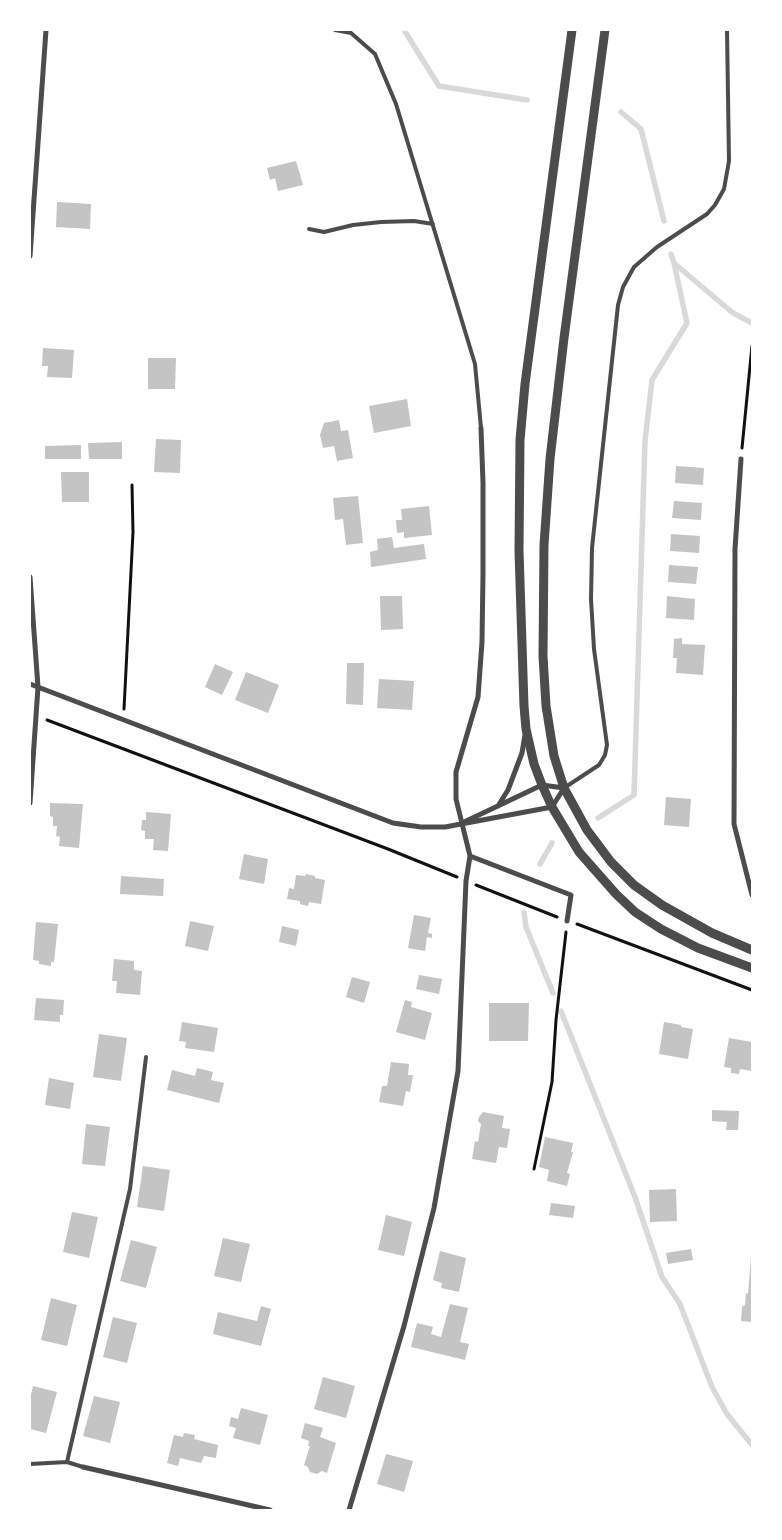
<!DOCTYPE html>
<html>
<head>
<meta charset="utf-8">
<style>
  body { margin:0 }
  #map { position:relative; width:782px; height:1540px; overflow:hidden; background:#fff; font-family:"Alegreya Sans",sans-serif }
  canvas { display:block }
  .frame { position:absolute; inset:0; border:31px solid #fff; pointer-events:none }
</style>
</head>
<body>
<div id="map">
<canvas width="782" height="1540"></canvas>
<div class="frame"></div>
</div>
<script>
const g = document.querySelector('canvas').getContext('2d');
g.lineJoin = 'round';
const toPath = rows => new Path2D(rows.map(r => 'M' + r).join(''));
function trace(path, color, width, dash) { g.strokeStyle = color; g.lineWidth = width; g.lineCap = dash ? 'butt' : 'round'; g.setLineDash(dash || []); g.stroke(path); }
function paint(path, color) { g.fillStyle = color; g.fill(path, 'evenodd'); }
trace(toPath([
  [404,30,439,86,527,100],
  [621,112,641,129,664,221],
  [675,264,733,313,752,323],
  [598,818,634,795,645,441,652,380,687,323,674,263,671,254],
  [540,864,552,843],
  [524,913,526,927,553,993],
  [561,1011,635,1197,662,1277,680,1304,712,1387,727,1414,752,1445]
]), '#d9d9d9', 5.5);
paint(toPath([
  [296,161,303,185,278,191,275,178,270,180,267,168],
  [57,202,91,204,90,229,56,227],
  [43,348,74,350,72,378,47,377,48,366,42,366],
  [148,358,176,358,175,389,148,389],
  [407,399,411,426,374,433,369,406],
  [339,420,341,431,348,430,353,458,337,461,334,446,323,448,320,435,324,423],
  [156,439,181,440,180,473,154,472],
  [122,442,122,459,89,459,88,443],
  [81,445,81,459,45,459,45,446],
  [676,466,704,468,703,485,675,483],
  [61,472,89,472,89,502,62,502],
  [358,496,363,543,346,545,343,519,335,520,333,498],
  [674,501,702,503,701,520,672,518],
  [429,506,432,535,404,538,404,532,397,533,396,520,402,520,401,509],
  [671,534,700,536,699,553,670,551],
  [392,537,394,548,424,544,426,559,371,567,370,552,378,550,377,539],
  [669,565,698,567,696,584,668,582],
  [380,596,402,596,403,629,381,630],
  [667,596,695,599,694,620,666,618],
  [682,638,682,644,705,645,703,675,676,673,677,658,673,658,674,639],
  [347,663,364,663,363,705,346,704],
  [215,664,233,672,222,695,205,687],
  [246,672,279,685,268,713,235,700],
  [379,679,414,681,412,710,377,708],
  [666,797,691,799,689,827,664,825],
  [50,803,83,804,79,848,59,846,60,837,56,836,57,826,53,826,53,817,50,816],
  [146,812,171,814,168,851,153,850,154,839,145,839,145,831,141,830,142,820,146,820],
  [244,854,268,859,264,884,239,879],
  [306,874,315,876,315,878,325,880,321,904,309,902,308,906,300,904,300,901,287,899,289,888,294,889,296,875,305,876],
  [121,876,164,879,163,896,120,894],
  [414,915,431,918,428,933,432,934,432,938,427,937,425,951,408,948],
  [190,921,214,926,208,951,185,946],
  [36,922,58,924,54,962,51,962,51,966,39,964,39,961,33,960],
  [282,926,299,930,296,946,279,942],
  [114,959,134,961,134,970,142,971,140,995,116,993,117,981,112,981],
  [419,975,442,979,439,994,416,989],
  [352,977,370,982,364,1003,346,997],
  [36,998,64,1000,63,1015,60,1015,60,1022,34,1020],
  [405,1000,412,1002,411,1007,432,1013,425,1040,396,1032],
  [489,1003,529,1003,528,1041,489,1041],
  [182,1022,218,1028,214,1052,185,1048,186,1042,179,1041],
  [664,1022,681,1025,681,1027,693,1029,688,1059,659,1054],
  [99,1034,127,1038,121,1081,93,1077],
  [729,1038,752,1042,751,1071,740,1069,739,1074,731,1073,731,1068,724,1067],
  [391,1062,409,1064,408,1075,413,1075,410,1092,406,1091,403,1106,379,1102,382,1086,387,1086],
  [197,1068,213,1072,211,1080,224,1083,219,1103,167,1090,172,1070,195,1076],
  [49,1078,74,1083,70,1109,45,1105],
  [712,1110,739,1111,738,1130,726,1130,727,1122,712,1121],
  [483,1112,504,1116,502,1128,510,1129,507,1148,499,1147,496,1163,472,1159,475,1141,478,1142,481,1124,478,1121,479,1117],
  [86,1124,110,1127,105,1166,82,1164],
  [545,1137,573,1143,571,1152,573,1152,567,1173,570,1174,567,1186,547,1181,549,1170,539,1167],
  [143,1166,170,1170,164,1211,137,1207],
  [676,1189,677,1221,650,1222,649,1190],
  [551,1203,575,1206,573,1218,549,1215],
  [72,1212,98,1217,89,1258,63,1252],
  [386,1215,412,1222,404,1256,378,1250],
  [223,1238,250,1244,241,1282,214,1276],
  [131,1240,157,1247,146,1288,120,1281],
  [691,1249,693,1260,668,1264,666,1253],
  [440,1251,466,1258,459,1292,441,1288,442,1283,433,1280],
  [751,1257,752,1258,752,1322,741,1321,742,1307,745,1305,746,1293,748,1294],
  [51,1298,77,1305,67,1346,41,1340],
  [450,1304,468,1308,460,1342,469,1344,465,1360,411,1347,417,1323,433,1327,431,1334,441,1337],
  [261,1306,271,1309,261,1346,213,1334,218,1312,257,1321],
  [113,1317,137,1323,127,1363,103,1357],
  [323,1377,355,1386,346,1418,314,1409],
  [33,1386,57,1392,46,1433,30,1429,30,1399],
  [94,1396,120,1402,110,1443,83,1436],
  [241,1408,268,1415,260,1445,233,1438,236,1428,229,1426,231,1417,238,1419],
  [305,1423,323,1428,320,1437,336,1443,327,1473,322,1471,317,1474,310,1472,308,1467,304,1465,310,1446,308,1446,309,1441,301,1438],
  [184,1433,195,1435,194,1439,218,1445,216,1458,204,1456,201,1463,180,1458,178,1466,167,1463,174,1435,183,1437],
  [386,1454,413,1461,404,1492,377,1484]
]), '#c4c4c4');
trace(toPath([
  [742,448,752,346],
  [124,709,133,532,132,485],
  [47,720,388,849,457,877],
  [476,885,557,917],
  [577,924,752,990],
  [534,1169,552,1082,556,1020,566,932]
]), '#111', 3);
trace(toPath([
  [335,30,351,33,375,54,396,104,475,364,481,428],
  [309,229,324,232,353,225,381,222,414,221,433,224],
  [564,788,599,765,605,755,607,745,594,649,591,599,592,548,618,305,623,287,634,267,657,247,707,214,715,205,724,189,729,161,727,30],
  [30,1464,67,1462],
  [83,1467,67,1462,130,1189,146,1057]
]), '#4c4c4c', 4);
trace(toPath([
  [30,256,46,30],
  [741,459,735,549,734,824,752,895],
  [30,577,38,687,30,803],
  [30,684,393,823,421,827,445,827,552,807,564,788,542,785,462,823],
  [498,806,508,790,522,753,525,735],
  [470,856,571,895,567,921],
  [83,1467,270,1510],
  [349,1510,404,1326,434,1208,458,1071,466,881,470,856,456,799,456,772,478,697,482,642,483,573,483,483,481,428]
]), '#4c4c4c', 5);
trace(toPath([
  [572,30,525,384,520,440,519,551,524,706,526,729,534,764,542,785,552,807,579,852,616,894,635,912,661,929,698,948,752,968],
  [605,30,564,338,550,459,544,545,543,656,546,706,554,756,564,788,587,830,611,862,634,885,662,905,712,933,752,950]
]), '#4c4c4c', 9);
</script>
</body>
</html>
